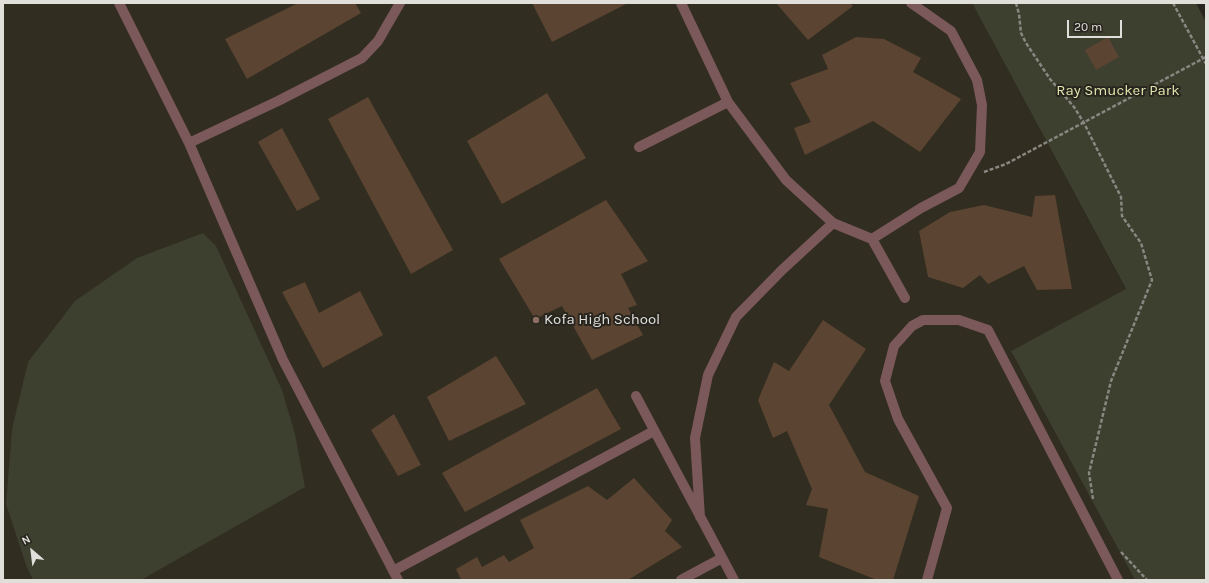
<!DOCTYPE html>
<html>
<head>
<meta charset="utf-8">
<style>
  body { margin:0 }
  #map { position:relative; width:1209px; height:583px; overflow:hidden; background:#27251e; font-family:Karla,sans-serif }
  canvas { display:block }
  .frame { position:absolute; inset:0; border:4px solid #e0dfda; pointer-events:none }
  .north { position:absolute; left:12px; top:531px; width:40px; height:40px; -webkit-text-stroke:3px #27251e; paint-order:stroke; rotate:332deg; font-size:11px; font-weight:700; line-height:16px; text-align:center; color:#e0dfda }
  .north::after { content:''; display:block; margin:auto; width:14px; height:18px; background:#e0dfda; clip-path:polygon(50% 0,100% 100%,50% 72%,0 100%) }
  .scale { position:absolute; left:1067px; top:20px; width:55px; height:18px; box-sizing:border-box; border:2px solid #e0dfda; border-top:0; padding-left:5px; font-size:12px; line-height:14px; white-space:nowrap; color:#e0dfda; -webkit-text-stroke:3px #27251e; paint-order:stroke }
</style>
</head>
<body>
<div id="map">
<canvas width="1209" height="583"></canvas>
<div class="frame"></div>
<div class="north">N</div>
<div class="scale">20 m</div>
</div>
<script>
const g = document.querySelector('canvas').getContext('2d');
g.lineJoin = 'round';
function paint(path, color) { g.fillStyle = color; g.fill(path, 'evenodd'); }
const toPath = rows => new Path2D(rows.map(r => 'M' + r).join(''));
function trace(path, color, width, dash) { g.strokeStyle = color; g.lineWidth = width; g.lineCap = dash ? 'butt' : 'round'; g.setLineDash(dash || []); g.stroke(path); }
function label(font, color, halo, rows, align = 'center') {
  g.font = font + ' Karla,sans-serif'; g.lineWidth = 4; g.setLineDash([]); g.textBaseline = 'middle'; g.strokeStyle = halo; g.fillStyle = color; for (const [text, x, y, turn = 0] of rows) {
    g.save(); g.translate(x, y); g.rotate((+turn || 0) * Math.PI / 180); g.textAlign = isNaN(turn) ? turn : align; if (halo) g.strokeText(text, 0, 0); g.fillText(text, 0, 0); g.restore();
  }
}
paint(toPath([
  [3,3,972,3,1126,290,1011,351,1135,580,3,580]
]), '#312d20');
paint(toPath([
  [972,3,1196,3,1206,22,1206,580,1135,580,1011,351,1126,289],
  [203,233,216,246,282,390,295,434,305,487,141,580,33,580,26,565,6,504,12,429,28,362,75,301,137,258]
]), '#3d3f2f');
paint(toPath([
  [298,3,355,3,361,13,247,79,225,39],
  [532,3,628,3,552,42],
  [776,3,850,3,853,6,808,40],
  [856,37,884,39,921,58,913,72,961,99,920,152,873,121,805,155,794,128,811,122,790,83,828,69,822,55],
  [1108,37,1119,57,1096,70,1085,50],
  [547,93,586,158,502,204,467,141],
  [368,97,453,250,411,274,328,119],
  [282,128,320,199,297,211,258,142],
  [1055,195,1072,289,1037,290,1024,266,988,284,980,275,963,288,928,277,919,231,950,212,984,205,1032,217,1035,196],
  [606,200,648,261,621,274,637,305,628,308,643,335,592,360,562,306,535,319,499,259],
  [305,282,319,313,360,291,383,335,323,368,282,292],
  [823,320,866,349,829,405,865,472,919,496,893,580,877,580,819,557,828,509,806,505,812,489,787,431,773,438,758,400,774,362,789,371],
  [496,356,526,404,449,441,427,397],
  [597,388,621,429,465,512,442,473],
  [394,414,421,465,398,476,371,430],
  [634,478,672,520,665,531,682,547,628,580,461,580,456,569,477,557,482,567,504,555,509,562,534,548,520,520,588,486,607,500]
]), '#5b4431');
trace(toPath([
  [1016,3,1019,14,1021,33,1026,43,1050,79,1074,107,1084,123,1121,197,1122,216,1141,243,1152,280,1111,381,1089,473,1093,499],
  [1173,3,1206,64],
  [984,172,1006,164,1206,57],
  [1121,552,1147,580]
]), '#888781', 2.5, [4, 2]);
trace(toPath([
  [119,3,189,143,283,360,398,580],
  [681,3,728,102,786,180,833,223,872,239,921,208,959,188,980,152,982,105,977,80,951,31,911,3],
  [189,143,278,101,362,58,378,41,400,3],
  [639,147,728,102],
  [872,239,905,298],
  [636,396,734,580],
  [700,517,695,438,708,375,736,317,782,270,833,223],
  [393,571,654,431],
  [681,580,722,558],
  [927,580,947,508,898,419,885,381,894,346,912,326,923,320,959,320,988,330,1118,580]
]), '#7b585a', 10);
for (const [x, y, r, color] of [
  [536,320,4,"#8d6e63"]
]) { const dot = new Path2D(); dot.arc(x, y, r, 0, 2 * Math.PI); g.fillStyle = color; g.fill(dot); trace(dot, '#27251e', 1.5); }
label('15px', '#dee5ad', '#27251e', [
  ["Ray Smucker Park",1118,91]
]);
label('15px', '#e0dfda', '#27251e', [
  ["Kofa High School",544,320]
], 'left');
</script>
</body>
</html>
